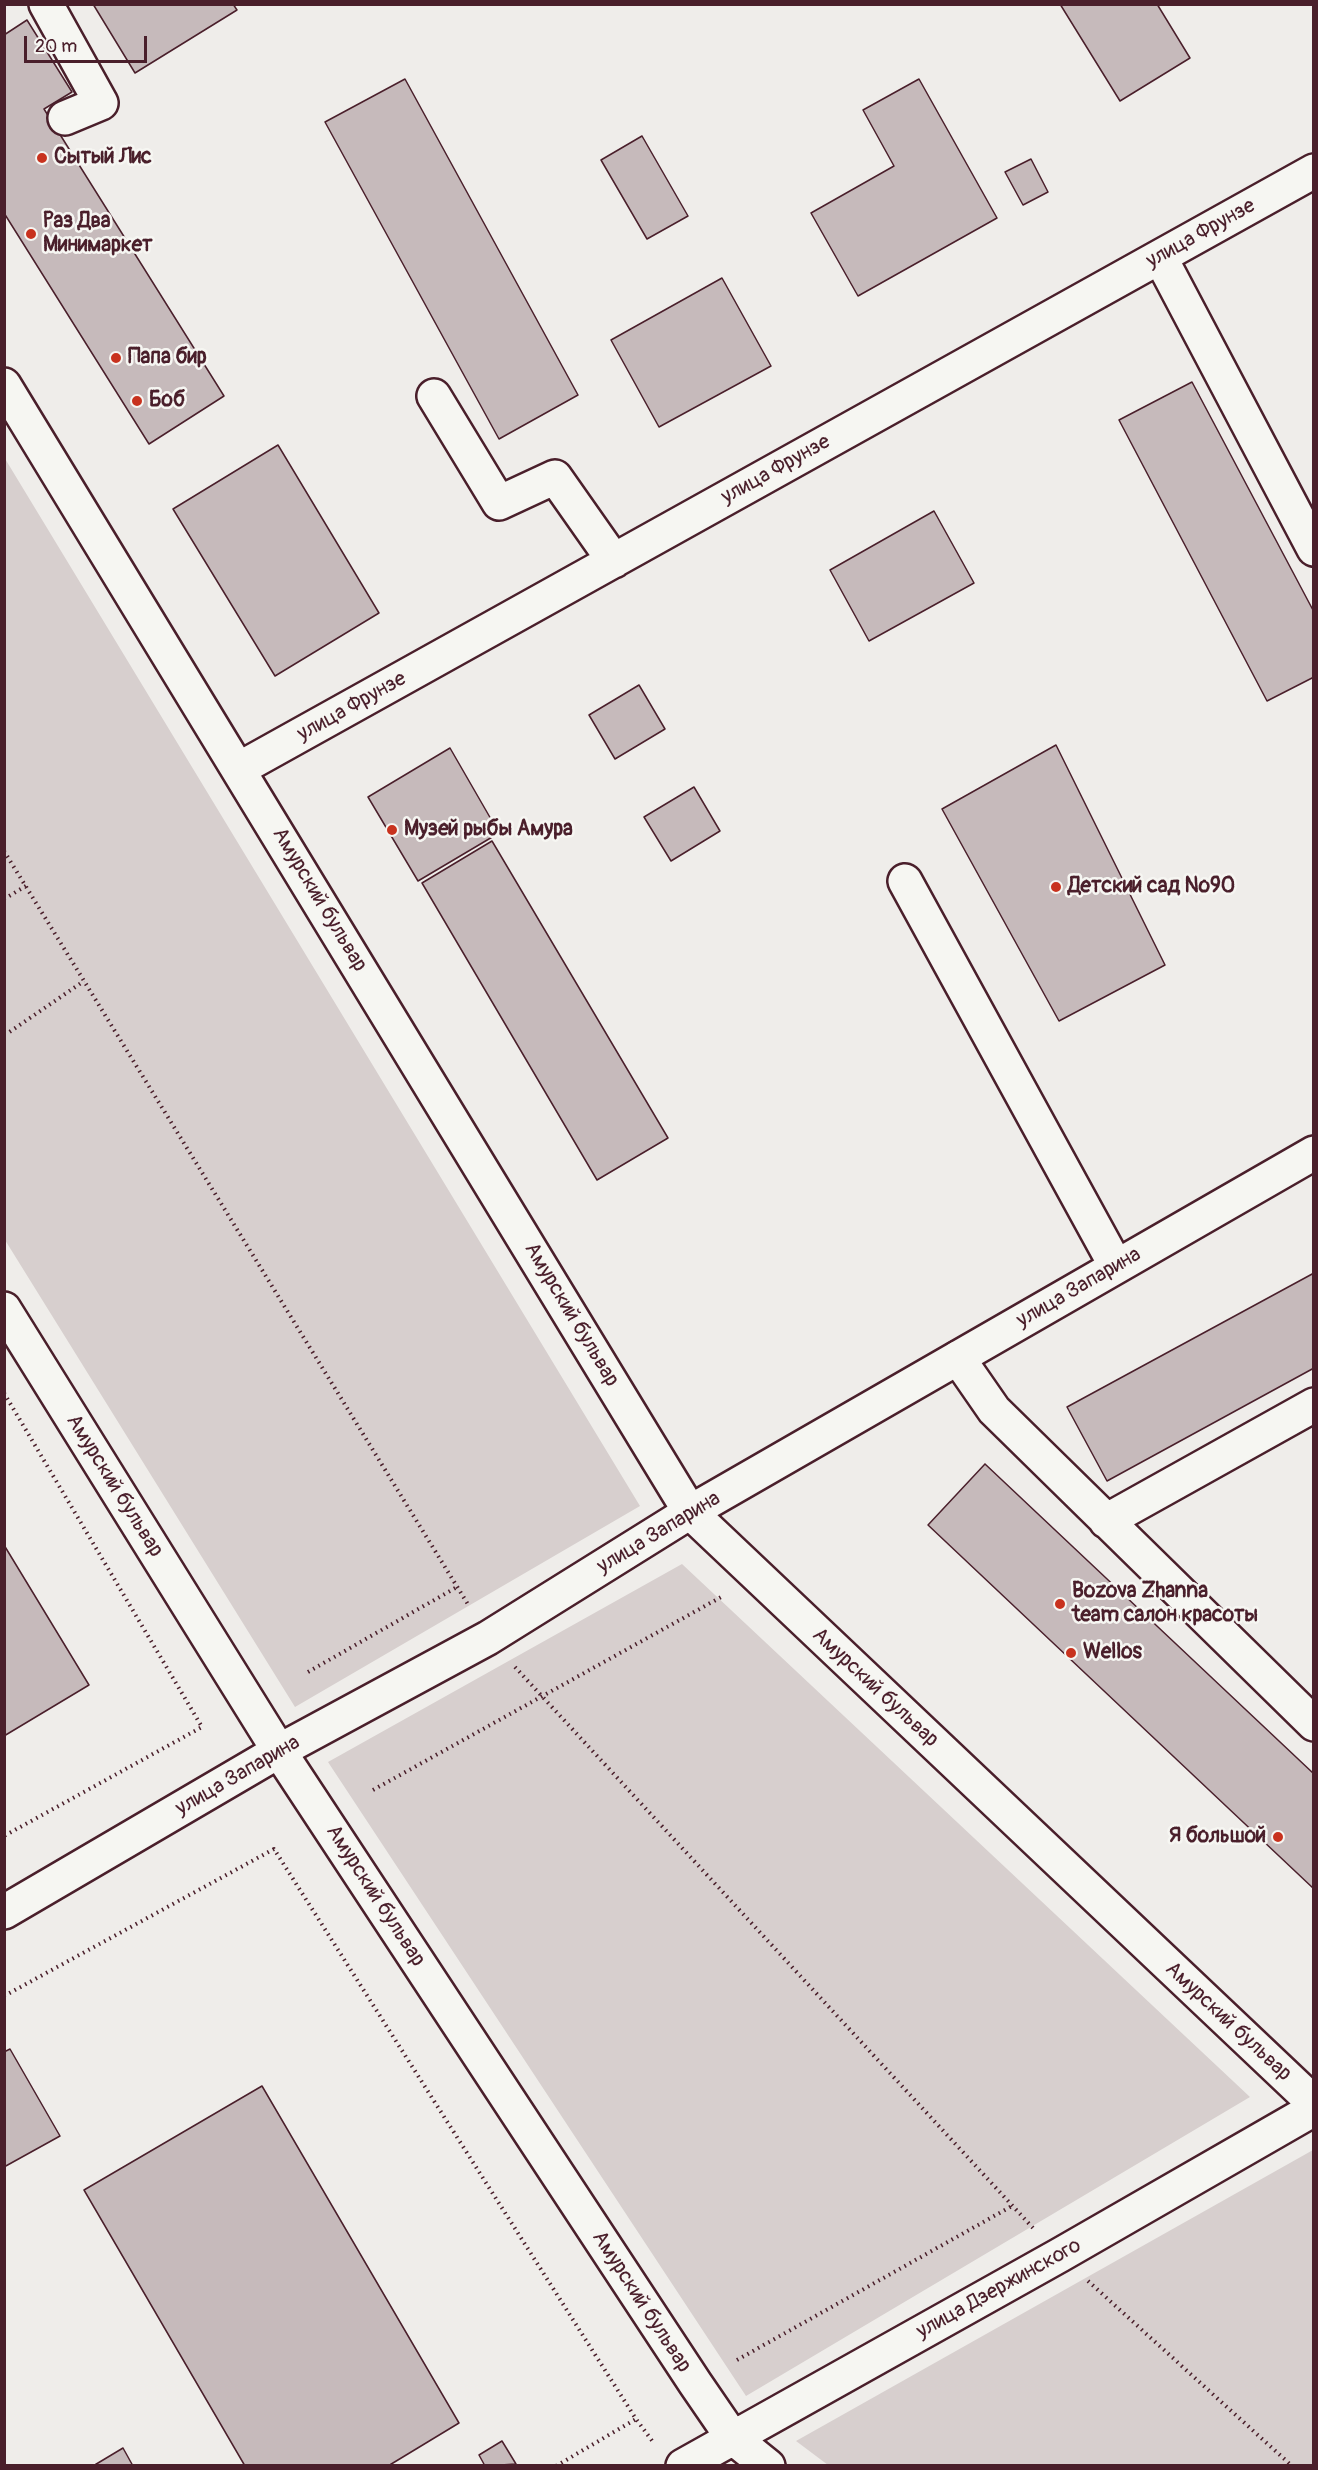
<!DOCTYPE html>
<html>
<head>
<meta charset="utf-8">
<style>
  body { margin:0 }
  #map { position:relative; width:1318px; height:2470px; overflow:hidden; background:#efedea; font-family:Pangolin,sans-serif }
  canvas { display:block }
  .frame { position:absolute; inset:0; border:6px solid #4a1f2b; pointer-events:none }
  .scale { position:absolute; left:24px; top:36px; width:123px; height:27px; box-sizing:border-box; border:3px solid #4a1f2b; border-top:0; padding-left:8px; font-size:18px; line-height:21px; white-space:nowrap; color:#4a1f2b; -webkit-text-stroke:4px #f6f6f2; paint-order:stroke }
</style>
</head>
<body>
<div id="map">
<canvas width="1318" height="2470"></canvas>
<div class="frame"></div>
<div class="scale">20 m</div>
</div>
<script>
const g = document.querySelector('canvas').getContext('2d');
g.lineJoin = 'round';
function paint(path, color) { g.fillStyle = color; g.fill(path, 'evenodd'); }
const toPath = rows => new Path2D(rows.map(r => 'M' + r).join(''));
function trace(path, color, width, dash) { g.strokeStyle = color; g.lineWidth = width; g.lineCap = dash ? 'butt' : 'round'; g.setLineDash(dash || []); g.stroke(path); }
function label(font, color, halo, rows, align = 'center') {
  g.font = font + ' Pangolin,sans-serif'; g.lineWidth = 5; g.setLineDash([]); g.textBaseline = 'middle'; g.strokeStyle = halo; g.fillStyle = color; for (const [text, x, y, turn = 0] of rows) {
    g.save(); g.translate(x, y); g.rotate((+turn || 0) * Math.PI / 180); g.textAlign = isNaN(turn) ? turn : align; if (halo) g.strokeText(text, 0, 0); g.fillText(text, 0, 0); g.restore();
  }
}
paint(toPath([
  [4,457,640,1506,295,1707,5,1240],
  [682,1564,1250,2097,746,2396,328,1762],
  [1313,2150,1313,2465,828,2465,796,2441]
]), '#d7cfce');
const building = toPath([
  [93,4,233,4,237,10,135,73,93,4],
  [1060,4,1157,4,1190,58,1120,101,1060,4],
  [27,20,72,92,44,109,224,396,149,444,4,213,4,35,27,20],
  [405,79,578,395,499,439,325,122,405,79],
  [919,79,997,218,858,296,811,213,894,166,863,110,919,79],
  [642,136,688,216,647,239,601,160,642,136],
  [1031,159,1048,192,1023,205,1005,172,1031,159],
  [722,278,771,366,659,427,611,340,722,278],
  [1192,382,1314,612,1314,677,1267,701,1119,420,1192,382],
  [278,445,379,613,275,676,173,509,278,445],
  [934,511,974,583,869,641,830,570,934,511],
  [639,685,665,729,615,759,589,715,639,685],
  [1056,745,1165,965,1059,1021,942,809,1056,745],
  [450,748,499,833,418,881,368,797,450,748],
  [694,787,720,831,671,861,644,817,694,787],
  [492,841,668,1138,597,1180,422,883,492,841],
  [1314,1273,1314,1368,1107,1481,1067,1407,1314,1273],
  [985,1464,1314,1774,1314,1889,928,1525,985,1464],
  [4,1545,89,1685,4,1736,4,1545],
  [10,2049,60,2136,4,2167,4,2052,10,2049],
  [262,2086,459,2423,388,2466,245,2466,84,2190,262,2086],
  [502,2441,516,2464,485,2466,479,2455,502,2441],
  [123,2448,133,2466,93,2466,123,2448]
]);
paint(building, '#c6babb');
trace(building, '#4a1f2b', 1.5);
const minor = toPath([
  [46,4,101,103,65,118],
  [1160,257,1314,549],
  [4,385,690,1512,1314,2103],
  [434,396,499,503,555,477,614,561],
  [239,769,1314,171],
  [905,881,1116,1266],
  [4,1309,279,1751,695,2383,732,2437,768,2466],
  [958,1358,994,1410,1314,1724],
  [1106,1521,1314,1405],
  [683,2466,1060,2255,1314,2109]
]);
const major = toPath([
  [4,1912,279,1751,488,1638,690,1512,1314,1153]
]);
trace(minor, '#4a1f2b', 38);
trace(major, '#4a1f2b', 38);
trace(toPath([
  [4,851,469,1606],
  [4,899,26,886],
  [4,1033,8,1033,84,981],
  [4,1393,202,1727,4,1836],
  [515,1667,1033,2228],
  [308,1672,457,1587],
  [373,1790,723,1596],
  [4,1996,274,1849,636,2419,653,2442],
  [1088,2281,1292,2466],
  [737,2360,1012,2206],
  [556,2466,636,2419]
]), '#4a1f2b', 4, [1.5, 4.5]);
trace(minor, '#f6f6f2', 33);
trace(major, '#f6f6f2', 33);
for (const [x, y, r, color] of [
  [42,158,6,"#c8321e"],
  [31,234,6,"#c8321e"],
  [116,358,6,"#c8321e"],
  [137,401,6,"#c8321e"],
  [392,830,6,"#c8321e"],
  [1056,887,6,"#c8321e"],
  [1060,1604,6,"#c8321e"],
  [1071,1653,6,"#c8321e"],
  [1278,1837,6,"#c8321e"]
]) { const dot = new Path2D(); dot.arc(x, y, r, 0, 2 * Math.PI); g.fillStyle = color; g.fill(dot); trace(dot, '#f6f6f2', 2); }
label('bold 21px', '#4a1f2b', '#f6f6f2', [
  ["Сытый Лис",54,158],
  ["Раз Два",43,222],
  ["Минимаркет",43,246],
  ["Папа бир",128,358],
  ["Боб",149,401],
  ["Музей рыбы Амура",404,830],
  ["Детский сад №90",1068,887],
  ["Bozova Zhanna",1072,1592],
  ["team салон красоты",1072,1616],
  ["Wellos",1083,1653],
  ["Я большой",1266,1837,"right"]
], 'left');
label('21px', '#4a1f2b', '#f6f6f2', [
  ["улица Фрунзе",1201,234,-29],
  ["улица Фрунзе",776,470,-29],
  ["улица Фрунзе",352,707,-29],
  ["Амурский бульвар",319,900,59],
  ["улица Запарина",1079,1288,-30],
  ["Амурский бульвар",571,1315,59],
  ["Амурский бульвар",114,1486,58],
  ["улица Запарина",659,1533,-31],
  ["Амурский бульвар",875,1688,43],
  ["улица Запарина",238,1776,-30],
  ["Амурский бульвар",375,1896,57],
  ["Амурский бульвар",1228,2022,43],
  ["улица Дзержинского",999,2289,-29],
  ["Амурский бульвар",641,2302,57]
]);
</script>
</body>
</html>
